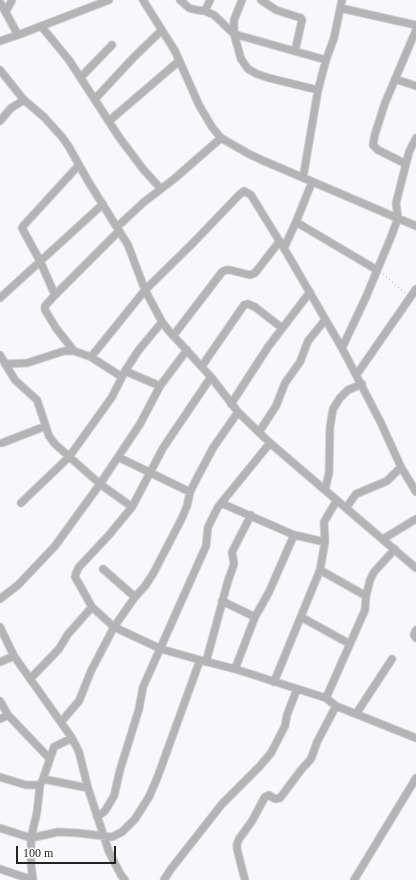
<!DOCTYPE html>
<html>
<head>
<meta charset="utf-8">
<style>
  body { margin:0 }
  #map { position:relative; width:416px; height:880px; overflow:hidden; background:#f8f8fc; font-family:Georgia,serif }
  canvas { display:block }
  .scale { position:absolute; left:16px; top:846px; width:100px; height:18px; box-sizing:border-box; border:2px solid #222223; border-top:0; padding-left:5px; font-size:12px; line-height:14px; white-space:nowrap; color:#222223; -webkit-text-stroke:3px #fff; paint-order:stroke }
</style>
</head>
<body>
<div id="map">
<canvas width="416" height="880"></canvas>
<div class="scale">100 m</div>
</div>
<script>
const g = document.querySelector('canvas').getContext('2d');
g.lineJoin = 'round';
const toPath = rows => new Path2D(rows.map(r => 'M' + r).join(''));
function trace(path, color, width, dash) { g.strokeStyle = color; g.lineWidth = width; g.lineCap = dash ? 'butt' : 'round'; g.setLineDash(dash || []); g.stroke(path); }
const minor = toPath([
  [143,0,175,51,199,105,212,127,221,138,249,154,264,161,416,226],
  [180,0,189,8,197,10,205,11,214,15,234,34,326,60],
  [242,0,234,20,234,34,241,59,248,69,257,74,269,78,318,90],
  [261,0,276,10,301,18,302,20,295,51],
  [0,2,18,35],
  [340,8,416,25],
  [6,11,12,0],
  [205,11,210,0],
  [41,26,69,60,119,137,143,169,161,189],
  [0,41,18,35,109,0],
  [0,70,24,100,44,117,62,137,69,147,88,181,128,245,145,290,162,322,169,331,211,377,238,412,270,443,416,568],
  [81,77,112,45],
  [395,79,416,86],
  [95,99,134,57,162,30],
  [0,121,11,108,24,100],
  [109,121,179,61],
  [406,164,378,150,373,145,375,134,385,103,416,30],
  [303,178,318,90,326,60,334,38,342,0],
  [296,222,377,270],
  [117,227,144,202,174,179,221,138],
  [284,248,296,222,312,182],
  [55,295,40,261,22,228,24,225,79,165],
  [0,298,103,204],
  [173,336,222,272,226,270,230,270,250,275,255,273,279,242],
  [342,348,366,297,391,237,398,218,396,203,406,164,409,152,416,138],
  [74,351,56,328,45,310,45,306,55,295,119,231],
  [0,355,15,380,37,400,49,436,55,444,100,484,132,507],
  [91,357,145,290,192,244,239,195,244,191,251,195,288,255,342,348,381,423,401,467,416,492],
  [5,364,27,363,64,351,74,351,91,357,122,377],
  [202,366,244,305,248,304,255,307,282,328],
  [125,371,160,386],
  [357,374,416,289],
  [211,377,163,448,132,507,109,535,79,567,76,573,75,577,78,582,92,607,114,627,161,649,200,660,235,669,326,698,336,706,416,738],
  [231,404,268,347,310,292],
  [259,432,276,406,285,383,300,362,308,341,325,320],
  [2,443,46,426],
  [118,457,190,492],
  [325,490,329,473,330,427,333,409,340,398,348,390,362,384],
  [21,503,69,457,112,397,125,371,138,351,162,322],
  [221,503,294,535,325,542],
  [346,508,356,494,387,481,401,467],
  [383,539,416,519],
  [103,569,135,597],
  [320,570,366,596],
  [0,599,18,585,55,546,100,484,140,424,160,386,187,350],
  [222,601,255,617],
  [301,617,350,644],
  [0,627,14,656,72,738,79,752,88,788,109,852,121,875,125,880],
  [416,630,414,635,416,638],
  [0,662,14,656],
  [206,662,228,581,234,564,232,552,251,515],
  [235,669,255,617,269,592,294,535],
  [30,679,59,649,68,634,92,607],
  [274,682,320,570,325,542,324,522,337,500],
  [326,698,365,610,366,596,370,580,374,572,395,549],
  [0,701,8,715,50,759],
  [356,714,392,659],
  [0,719,8,715],
  [61,722,79,701,91,671,114,627,135,597,145,586,153,574,182,518,187,506,190,492,198,476,213,448,238,412],
  [0,777,26,785,40,785],
  [43,779,88,788],
  [97,817,105,811,114,796,120,770,139,709,143,687,206,546,208,527,218,507,270,443],
  [0,828,31,838,58,832,78,833,112,837,122,832,135,819,149,797,158,776,200,660],
  [0,869,33,880,31,864,31,838,37,812,40,785,43,779,54,747,72,738],
  [164,880,171,869,222,804,259,767,271,753,285,726,287,715,297,689],
  [245,880,237,849,237,844,239,839,252,821,265,797,269,795,275,799,280,798,301,770,311,759,317,742,336,706],
  [354,880,416,778]
]);
trace(minor, '#d1d1d5', 9);
trace(toPath([
  [383,274,405,293]
]), '#9c9c9f', 1, [1, 3]);
trace(minor, '#b4b4b6', 7);
</script>
</body>
</html>
